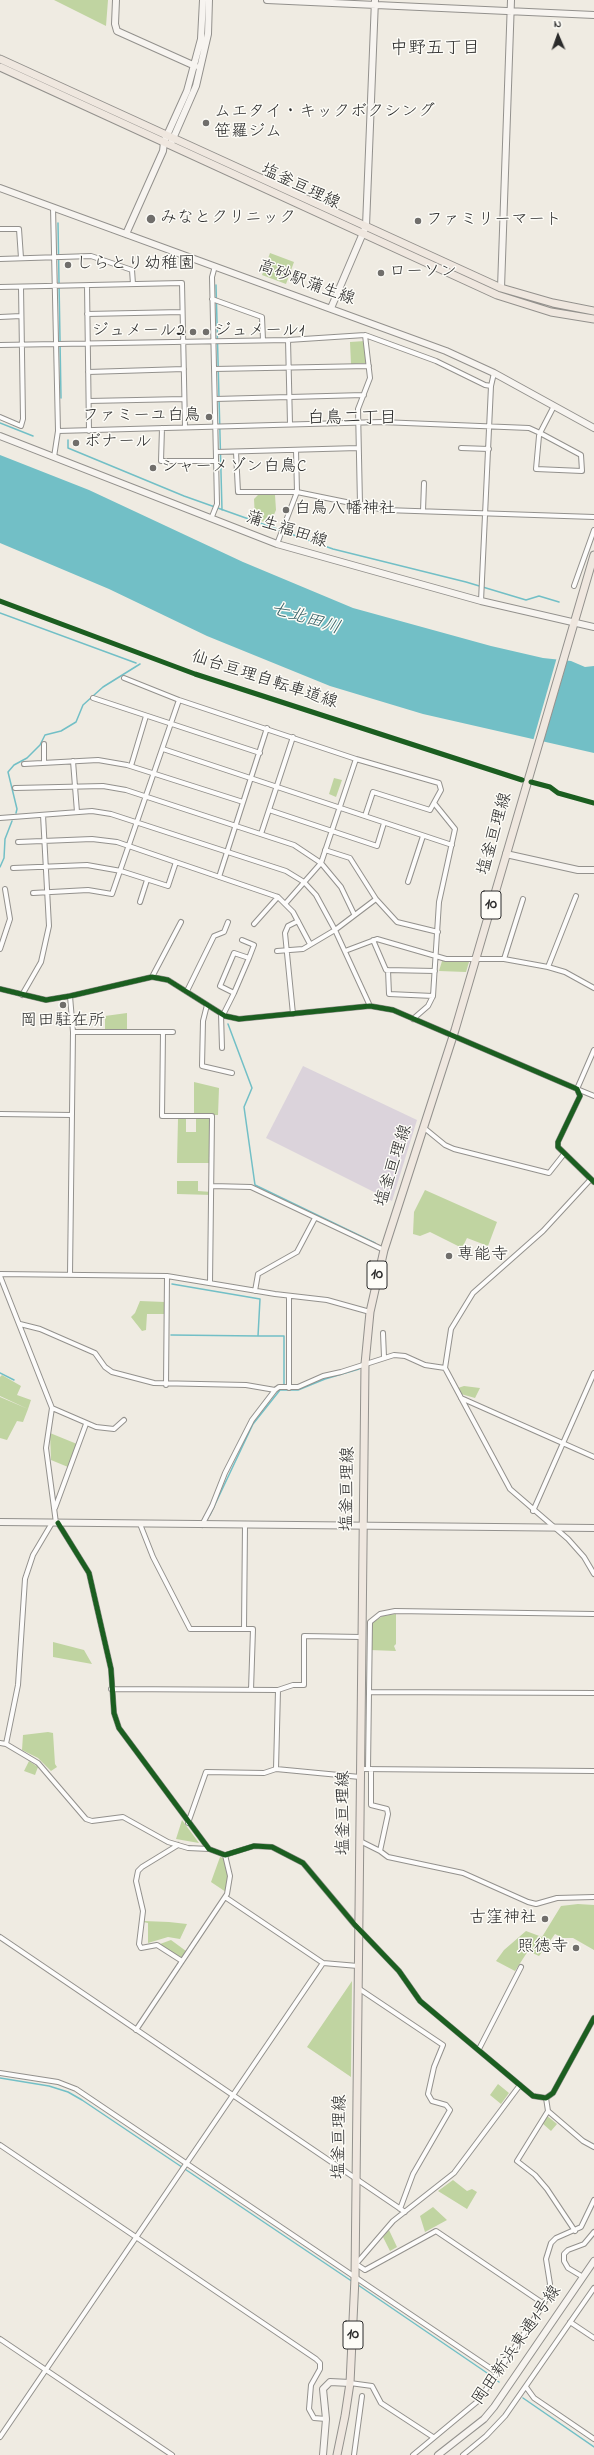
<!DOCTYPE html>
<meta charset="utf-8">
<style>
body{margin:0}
#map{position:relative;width:594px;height:2455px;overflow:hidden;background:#efebe2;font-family:"Indie Flower",sans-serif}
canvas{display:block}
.north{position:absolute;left:538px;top:16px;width:40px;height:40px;-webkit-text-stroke:3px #fdfcf7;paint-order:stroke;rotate:358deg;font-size:11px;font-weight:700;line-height:16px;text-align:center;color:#2b2b2b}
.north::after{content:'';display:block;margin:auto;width:14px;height:18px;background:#2b2b2b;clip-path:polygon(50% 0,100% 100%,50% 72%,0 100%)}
</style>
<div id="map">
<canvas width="594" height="2455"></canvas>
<div class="north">N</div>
</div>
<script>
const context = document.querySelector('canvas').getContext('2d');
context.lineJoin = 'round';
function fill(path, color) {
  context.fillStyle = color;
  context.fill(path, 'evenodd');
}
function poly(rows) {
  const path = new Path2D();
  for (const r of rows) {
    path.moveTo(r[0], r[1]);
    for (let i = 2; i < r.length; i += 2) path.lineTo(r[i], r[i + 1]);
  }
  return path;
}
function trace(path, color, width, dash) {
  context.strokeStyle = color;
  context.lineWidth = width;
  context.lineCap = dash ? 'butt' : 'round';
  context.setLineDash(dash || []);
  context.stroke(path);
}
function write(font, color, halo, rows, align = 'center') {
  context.font = font + ' "Indie Flower","Klee One",sans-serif';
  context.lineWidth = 3;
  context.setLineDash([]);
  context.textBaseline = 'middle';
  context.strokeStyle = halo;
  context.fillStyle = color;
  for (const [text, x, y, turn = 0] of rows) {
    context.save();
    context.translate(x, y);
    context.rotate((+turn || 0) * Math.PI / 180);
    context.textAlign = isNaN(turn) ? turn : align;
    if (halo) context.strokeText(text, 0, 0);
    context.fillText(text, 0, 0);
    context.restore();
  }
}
fill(poly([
 [303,1066,417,1120,392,1201,266,1138]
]), '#dbd3db');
fill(poly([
 [54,0,108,0,106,26],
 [270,253,294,262,286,284,262,275],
 [365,341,367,363,351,364,350,342],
 [258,495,275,495,276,510,270,524,255,519,254,499],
 [334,778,342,780,336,797,329,794],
 [442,961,469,962,466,972,439,971],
 [127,1013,127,1031,105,1031,105,1016],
 [194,1082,219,1088,218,1115,194,1115],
 [178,1119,186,1119,186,1132,196,1132,196,1119,212,1119,213,1163,177,1163],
 [177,1181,198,1181,198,1191,212,1192,212,1195,177,1194],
 [425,1190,497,1222,488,1246,467,1238,462,1248,430,1232,420,1236,413,1234,414,1212],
 [140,1301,165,1302,165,1314,147,1314,146,1330,142,1331,131,1317,135,1313],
 [2,1375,21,1386,17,1395,31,1400,28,1409,0,1396,0,1377],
 [464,1386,480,1388,475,1398,461,1394,458,1388],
 [0,1397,28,1409,23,1422,17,1421,7,1440,0,1438],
 [50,1433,77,1444,68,1467,51,1460],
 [396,1614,396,1644,394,1646,396,1651,370,1650,372,1623,383,1616],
 [53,1642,84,1650,92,1664,53,1657],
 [48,1732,53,1733,55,1764,57,1767,51,1771,38,1758,22,1750,23,1735],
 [29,1761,38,1767,35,1775,24,1771],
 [182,1820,199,1843,176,1839],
 [220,1857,224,1858,228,1879,226,1892,211,1882],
 [578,1904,594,1905,594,1950,573,1938,563,1938,555,1934,539,1956,528,1951,515,1971,496,1961,504,1950,526,1931,542,1937,561,1906],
 [144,1921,169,1922,187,1924,180,1939,168,1937,148,1943,148,1923,143,1922],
 [171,1940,186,1951,181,1958,160,1944],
 [352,1981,351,2077,307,2047],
 [498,2084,509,2093,501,2104,490,2095],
 [546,2115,557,2124,551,2131,542,2123],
 [453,2180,467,2191,472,2189,477,2192,467,2209,438,2191],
 [433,2207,447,2220,425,2232,420,2216],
 [389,2230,397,2247,390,2251,383,2237]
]), '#c0d4a1');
fill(poly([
 [0,455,89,490,243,562,353,608,491,646,543,658,571,661,585,667,594,666,594,753,423,714,330,686,207,636,109,589,0,543]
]), '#72bfc6');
fill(poly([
 [557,657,568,658,543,743,533,741]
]), '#efebe2');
trace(poly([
 [58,223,61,398],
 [216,285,222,510],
 [0,423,33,436],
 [68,440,68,448,184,496,333,549,466,582,526,600,539,596,559,602],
 [0,613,136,663],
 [16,813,17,809,8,772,14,765,27,758,40,745,45,735,61,731,76,722,83,705,103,687,140,664],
 [0,867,4,858,5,839,12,821],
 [228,1024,252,1088,244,1107,255,1185,375,1243],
 [172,1284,260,1299,258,1336,284,1336,284,1385],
 [171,1335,258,1336],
 [0,1373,14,1380],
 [210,1515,253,1424,280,1390,298,1390,325,1379,359,1369],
 [0,2078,49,2086,68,2092,82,2100,353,2282],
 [358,2285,490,2375],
 [496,2380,499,2382],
 [523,2398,594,2447]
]), '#72bfc6', 1.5);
const street = poly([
 [53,207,58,431,54,457],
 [0,229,19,229,21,258],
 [0,259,91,256,132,270,133,284],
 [87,286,89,431],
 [0,287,182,283,185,427],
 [212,299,262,317,263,340],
 [87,314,182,312],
 [0,317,21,316],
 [288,340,290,424],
 [0,345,288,340,365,335,436,361,485,385,491,386],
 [214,369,369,366],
 [88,372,184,369],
 [215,399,364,395],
 [89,401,184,399],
 [0,417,21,426,23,419,21,287],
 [162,428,161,461,216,461],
 [58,431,381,422,529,428,540,433,581,455,582,471,536,469,539,436,540,433,554,406],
 [461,448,489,449],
 [216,452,358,448],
 [236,452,238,492,297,492,385,510,594,517],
 [360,504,358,409,370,378,365,335],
 [423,511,424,483],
 [211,519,217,504,212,277,215,266],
 [277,544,297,492,296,450],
 [574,586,594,530],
 [481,601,491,386,494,373],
 [124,678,179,700,356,759,439,783,441,790,430,810,373,792,365,816],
 [93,698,260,753],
 [44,744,44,763],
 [163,749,452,845],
 [73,761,77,812],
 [24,764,98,760,127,765,243,802],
 [131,766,146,716],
 [15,788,103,786,126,790,294,845,321,863,341,887,354,914],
 [269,810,377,846,384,823],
 [0,818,92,811,111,814,286,871,304,882,316,895,335,930,370,1006],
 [261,834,293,737],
 [18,842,92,839,117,842,278,897,293,912,310,944],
 [325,850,350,858,376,899],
 [13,868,87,865,121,871,168,886,176,862],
 [219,877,267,728],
 [408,882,423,836],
 [33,893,88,890,112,894,179,700],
 [140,902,147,880],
 [285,904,321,863,356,759],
 [254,924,278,897],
 [242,940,254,945,249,958],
 [373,940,386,970,435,971],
 [0,949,10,919,5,889],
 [277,951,303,949,335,930,376,899,397,922,438,932],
 [345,951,377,939,446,959,504,959,548,967,565,972,594,988],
 [504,959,523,899],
 [548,967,576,896],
 [388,970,389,994,433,996],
 [152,977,181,922],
 [0,989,46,1000,70,996,152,977,168,980,225,1016,239,1019,370,1006,393,1010,577,1089,580,1096,558,1142,558,1147,594,1182],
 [187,991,214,936,224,932,228,922],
 [22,995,41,962,49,926,43,815],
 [70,996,73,1032,70,1274],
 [207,1005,203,1021,202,1066,232,1073],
 [221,1014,222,1048],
 [293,1014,285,933,288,926,298,921],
 [223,1015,234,993,220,986,234,953,249,958,234,993],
 [413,1019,428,1006,433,996,439,902,455,829,434,803],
 [73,1032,173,1032],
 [163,1032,162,1116,212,1116,210,1283],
 [594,1050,577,1089,594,1096],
 [0,1114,72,1115],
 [423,1127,445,1145,454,1149,549,1173,564,1154],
 [590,1180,543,1231,473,1293,451,1329,445,1368,510,1489,568,1539,584,1557,594,1574],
 [212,1186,251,1187,384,1250],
 [0,1274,167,1276,275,1294,327,1300,370,1312],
 [0,1276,52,1408,46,1448,56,1523],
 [255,1291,258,1274,297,1252,315,1218],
 [20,1324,40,1329,95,1353,105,1367,112,1372,154,1383,246,1385,275,1390],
 [383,1333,384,1357],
 [166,1385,167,1276],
 [289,1388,289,1296],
 [461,1398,594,1457],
 [52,1408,96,1427,114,1429,124,1420],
 [55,1508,86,1424],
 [533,1511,594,1373],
 [58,1523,89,1573,111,1669,114,1713,119,1728,209,1849,225,1855,254,1846,272,1847,303,1863,355,1925,399,1971,420,2001,533,2096,546,2098,553,2093,594,2018],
 [140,1524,153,1557,190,1629,253,1629,251,1690],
 [202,1525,212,1506,225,1473,252,1420,275,1390,279,1387,298,1387,323,1376,341,1372,394,1355,405,1356,425,1365,445,1368],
 [244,1629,245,1525],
 [111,1689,278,1690,293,1685,304,1685,304,1636,361,1637],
 [369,1692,370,1622,380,1614,395,1611,594,1614],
 [0,1743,6,1744,38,1763,86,1819,92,1821,123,1817,168,1842,188,1848,209,1849],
 [6,1744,18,1685,25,1579,33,1555,52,1523],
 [276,1769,278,1690],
 [360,1769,594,1771],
 [368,1769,369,1692,594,1693],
 [188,1823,206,1772,264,1773,276,1769,360,1777],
 [360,1841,380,1851,388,1814,387,1809,371,1805,371,1769],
 [178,1845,142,1867,138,1871,136,1881,143,1911,139,1944,141,1948,157,1945,182,1961],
 [380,1851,388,1857,463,1873,528,1902,536,1904,557,1898,594,1897],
 [225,1897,323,1963],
 [0,1937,405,2212],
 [358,1988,443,2045,434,2067,428,2094,432,2101,446,2105,450,2110,413,2174,400,2209],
 [136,2030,227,1894,230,1876,225,1855],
 [479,2049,521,1967],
 [0,2073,58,2082,76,2089,496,2372],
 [520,2085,454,2173,393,2221,356,2264,365,2270,436,2231,544,2304],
 [546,2098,548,2111,583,2141,594,2147],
 [548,2111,517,2161,535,2175,547,2189,575,2231],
 [0,2145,316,2359,320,2363,320,2369,311,2385,309,2409,314,2418,326,2419],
 [583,2277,568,2268,564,2261,564,2254,568,2250,584,2244,594,2232],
 [570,2322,594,2338],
 [0,2339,172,2455],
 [350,2383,372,2386,381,2403,433,2437],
 [526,2387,534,2398,594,2439],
 [0,2437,323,1963,358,1966],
 [354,2455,362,2396],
 [413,2455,478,2401,544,2304,550,2284,546,2259,551,2243,556,2238,581,2227,594,2200],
 [463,2455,486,2436,505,2416,594,2288]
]);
const secondary = poly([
 [116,0,115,24,117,31,195,66],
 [267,0,594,15],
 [172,141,196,86,208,34,209,0],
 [0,188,446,351,494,373,594,428],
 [126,234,163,151,164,142,187,91,201,39,203,0],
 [501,288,511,0],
 [331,308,366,226,375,0],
 [0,436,277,544,481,601,594,627],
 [506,854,578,870,594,870],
 [0,1522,594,1528],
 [323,2455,326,2419,323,2389,330,2382,350,2383],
 [438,2455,484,2419,494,2407,594,2261]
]);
const primary = poly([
 [0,59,501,288,553,303,594,311],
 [0,67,497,295,551,312,594,319],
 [337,2455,345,2416,350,2383,355,2278,365,1364,370,1312,384,1250,455,1030,594,555]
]);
trace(street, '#93918d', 6);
trace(secondary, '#93918d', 8);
trace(primary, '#93918d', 9);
trace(street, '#fdfcfb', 4);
trace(secondary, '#f7f4f0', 6);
trace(primary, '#efe7df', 7);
trace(poly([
 [0,601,195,674,522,780],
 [531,782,550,787,558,793,594,803],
 [0,989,46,1000,70,996,152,977,168,980,225,1016,239,1019,370,1006,393,1010,577,1089,580,1096,558,1142,558,1147,594,1182],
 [58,1523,89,1573,111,1669,114,1713,119,1728,209,1849,225,1855,254,1846,272,1847,303,1863,355,1925,399,1971,420,2001,533,2096,546,2098,553,2093,594,2018]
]), '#1b5e20', 5);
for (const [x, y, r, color] of [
 [206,123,4,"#706e6b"],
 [151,219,5,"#706e6b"],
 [418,221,4,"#706e6b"],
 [68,265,4,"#706e6b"],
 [381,273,4,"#706e6b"],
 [193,332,4,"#706e6b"],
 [206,332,4,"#706e6b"],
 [209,417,4,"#706e6b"],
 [76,443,4,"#706e6b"],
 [153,468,4,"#706e6b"],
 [286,510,4,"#706e6b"],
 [63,1005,4,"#706e6b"],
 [449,1256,4,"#706e6b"],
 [545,1919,4,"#706e6b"],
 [576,1948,4,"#706e6b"]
]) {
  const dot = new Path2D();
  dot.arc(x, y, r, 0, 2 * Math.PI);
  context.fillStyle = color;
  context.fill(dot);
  trace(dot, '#fdfcf7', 1.5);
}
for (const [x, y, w] of [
 [491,905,20],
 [377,1275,20],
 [353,2335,20]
]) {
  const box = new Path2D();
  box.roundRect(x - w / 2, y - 14, w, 28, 3);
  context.fillStyle = '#fdfcf7';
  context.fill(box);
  trace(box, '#2b2b2b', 1);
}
write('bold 16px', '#2b2b2b', null, [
 ["10",491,905],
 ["10",377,1275],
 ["10",353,2335]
]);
write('17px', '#2b2b2b', '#fdfcf7', [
 ["ムエタイ・キックボクシング",214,113],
 ["笹羅ジム",214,133],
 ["みなとクリニック",160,219],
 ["ファミリーマート",426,221],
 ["しらとり幼稚園",76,265],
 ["ローソン",389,273],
 ["ジュメール2",185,332,"right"],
 ["ジュメール1",214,332],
 ["ファミーユ白鳥",201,417,"right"],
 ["ボナール",84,443],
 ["シャーメゾン白鳥C",161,468],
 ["白鳥八幡神社",294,510],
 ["岡田駐在所",63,1022,"center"],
 ["専能寺",457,1256],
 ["古窪神社",537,1919,"right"],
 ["照徳寺",568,1948,"right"]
], 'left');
write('17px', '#2b2b2b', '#fdfcf7', [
 ["塩釜亘理線",300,188,25],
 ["高砂駅蒲生線",306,284,20],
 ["蒲生福田線",286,531,18],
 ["仙台亘理自転車道線",264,681,18],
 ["塩釜亘理線",496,834,-74],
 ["塩釜亘理線",395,1166,-72],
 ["塩釜亘理線",349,1489,-89],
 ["塩釜亘理線",345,1813,-90],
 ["塩釜亘理線",341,2137,-89],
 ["岡田新浜東通1号線",518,2346,-55]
]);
write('18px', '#2b2b2b', '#fdfcf7', [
 ["中野五丁目",435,50],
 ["白鳥二丁目",352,420]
]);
write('italic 18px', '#325f64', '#fdfcf7', [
 ["七北田川",305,620,17]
]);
</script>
